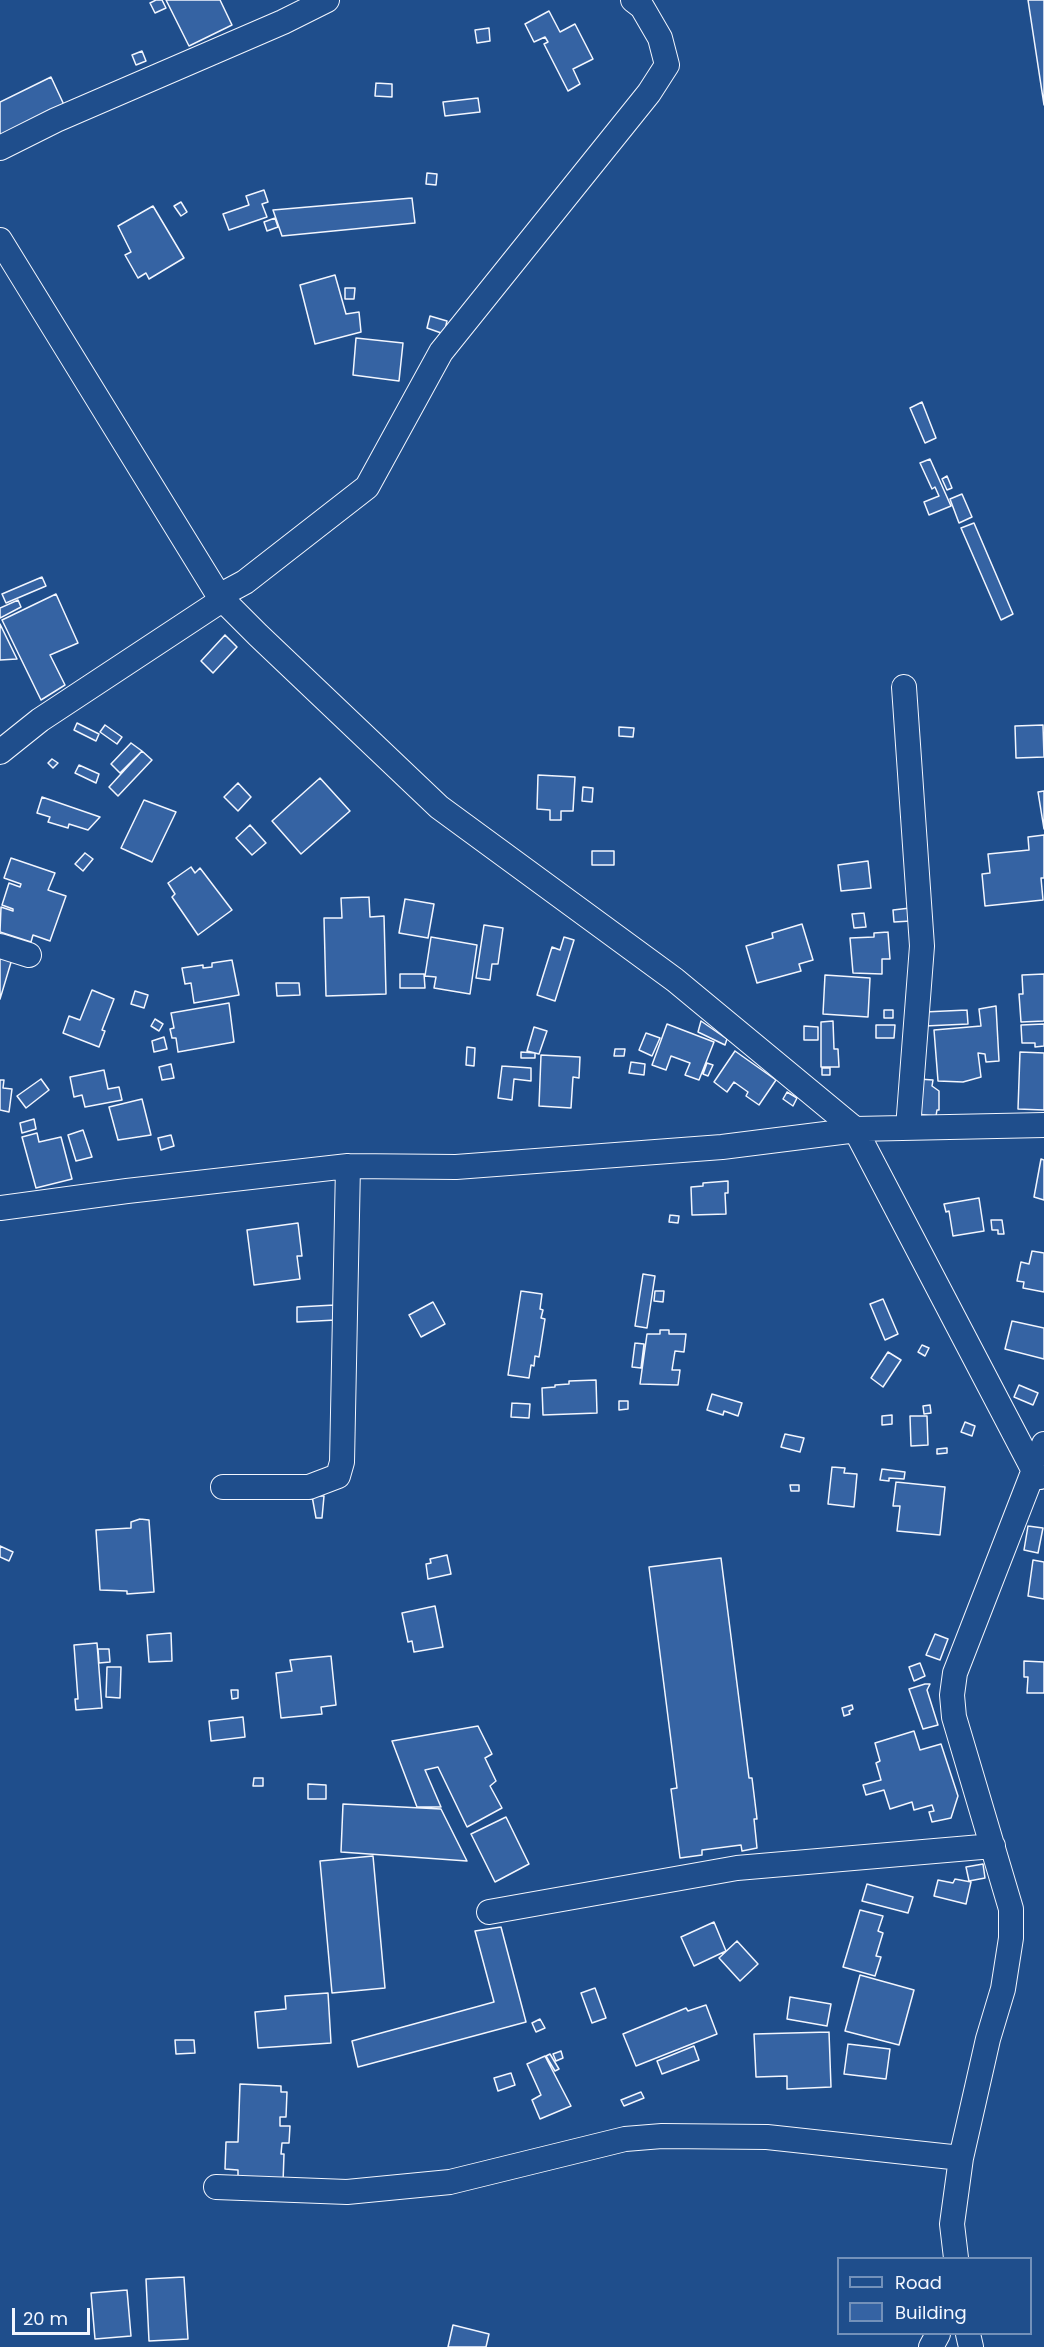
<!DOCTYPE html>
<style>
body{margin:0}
#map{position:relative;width:1044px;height:2347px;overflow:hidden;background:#1f4e8c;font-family:Poppins,sans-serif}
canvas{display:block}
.legend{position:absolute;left:837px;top:2257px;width:195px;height:78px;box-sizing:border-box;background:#1f4e8c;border:2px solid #7391ba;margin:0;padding:8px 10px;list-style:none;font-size:18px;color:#f2f6ff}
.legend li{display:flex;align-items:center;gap:12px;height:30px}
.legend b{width:30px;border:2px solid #7391ba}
.scale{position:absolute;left:12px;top:2308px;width:78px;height:27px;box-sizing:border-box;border:3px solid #f2f6ff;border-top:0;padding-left:8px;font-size:18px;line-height:21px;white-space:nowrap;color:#f2f6ff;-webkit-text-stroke:4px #1f4e8c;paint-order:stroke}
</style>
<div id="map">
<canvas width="1044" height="2347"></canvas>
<ul class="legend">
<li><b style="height:8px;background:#1f4e8c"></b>Road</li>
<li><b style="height:16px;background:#3563a3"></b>Building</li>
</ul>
<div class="scale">20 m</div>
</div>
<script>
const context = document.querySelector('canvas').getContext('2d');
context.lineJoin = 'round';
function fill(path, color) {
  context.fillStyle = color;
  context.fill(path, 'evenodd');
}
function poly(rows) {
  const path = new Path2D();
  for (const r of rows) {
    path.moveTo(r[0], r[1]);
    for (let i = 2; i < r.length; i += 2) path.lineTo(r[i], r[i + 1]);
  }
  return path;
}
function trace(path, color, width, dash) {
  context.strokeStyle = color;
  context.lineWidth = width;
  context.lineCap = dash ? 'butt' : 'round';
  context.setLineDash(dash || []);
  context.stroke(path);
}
const building = poly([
 [156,0,162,0,166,8,155,13,150,3,156,0],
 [166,0,220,0,232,25,189,46,166,0],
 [1028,0,1044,0,1044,105,1028,0],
 [549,11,560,32,575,24,593,59,573,69,580,84,568,91,544,44,548,42,545,37,534,42,525,24,549,11],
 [489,28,490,41,477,43,475,30,489,28],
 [142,51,146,61,136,65,132,55,142,51],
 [51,77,65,107,0,138,0,102,51,77],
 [376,83,392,84,392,97,375,96,376,83],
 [478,98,480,112,445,116,443,102,478,98],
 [427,173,437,174,436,185,426,184,427,173],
 [264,190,268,202,262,204,267,217,229,230,223,214,249,205,246,196,264,190],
 [412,198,415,223,282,236,273,210,412,198],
 [181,202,187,212,181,216,174,206,181,202],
 [153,206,184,258,149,279,146,273,138,278,125,255,131,252,118,226,153,206],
 [275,218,278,227,267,231,264,222,275,218],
 [335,275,346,314,359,312,361,332,315,344,300,285,335,275],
 [345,288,355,288,354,299,345,299,345,288],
 [430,316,447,321,444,334,427,328,430,316],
 [356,338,403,343,399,381,353,375,356,338],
 [922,402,936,438,925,443,910,408,922,402],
 [930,459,951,506,929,515,924,502,939,496,935,487,932,489,920,463,930,459],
 [947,476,952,488,947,490,942,479,947,476],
 [962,494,972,517,959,523,950,499,962,494],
 [974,523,1013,614,1001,620,961,528,974,523],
 [42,577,46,586,6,603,2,594,42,577],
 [56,594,78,643,50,655,65,685,41,700,2,620,56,594],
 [18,600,21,607,0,618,0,608,18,600],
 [0,624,17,659,0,660,0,624],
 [225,635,237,647,213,673,201,661,225,635],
 [77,723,99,734,96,741,74,730,77,723],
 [105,725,122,737,117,744,100,732,105,725],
 [1043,725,1044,757,1016,758,1015,726,1043,725],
 [619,727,634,728,633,737,619,736,619,727],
 [131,743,142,751,120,773,111,764,131,743],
 [142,751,152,760,118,796,109,787,142,751],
 [52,759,58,763,53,768,48,763,52,759],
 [79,765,99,774,96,783,75,773,79,765],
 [538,775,575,777,573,811,561,811,561,820,550,820,550,810,537,809,538,775],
 [320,778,350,811,301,854,272,821,320,778],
 [238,783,251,797,238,811,224,797,238,783],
 [583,787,593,788,592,802,582,801,583,787],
 [1044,791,1044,829,1038,792,1044,791],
 [42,797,100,817,88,830,69,824,68,828,48,822,50,817,37,813,42,797],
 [144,800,176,812,152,862,121,848,144,800],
 [250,825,266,843,252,855,236,838,250,825],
 [1044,835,1044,878,1041,878,1043,900,985,906,982,874,990,873,988,854,1029,850,1028,837,1044,835],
 [592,851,614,851,614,865,592,865,592,851],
 [85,853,93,859,83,871,75,864,85,853],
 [11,858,55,873,48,890,66,896,50,941,33,935,31,942,0,932,1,907,13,911,13,909,2,905,9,883,20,887,21,884,4,878,11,858],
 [868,861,871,888,841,891,838,865,868,861],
 [191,867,195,873,200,868,232,910,198,935,172,897,175,894,168,883,191,867],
 [369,897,370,917,384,916,386,994,326,996,324,918,342,918,341,898,369,897],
 [405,899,434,904,428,938,399,933,405,899],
 [910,908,911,921,894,922,893,910,910,908],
 [864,913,866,927,854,928,852,914,864,913],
 [802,924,813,960,799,964,801,971,757,983,746,946,773,938,772,933,802,924],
 [484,925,503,928,498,964,492,964,490,980,476,978,484,925],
 [888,932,890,959,882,959,882,974,853,973,850,938,874,937,874,933,888,932],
 [431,937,477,945,470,994,434,988,436,977,425,976,431,937],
 [564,937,574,940,555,1001,537,995,552,947,560,950,564,937],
 [0,956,12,959,0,999,0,956],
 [232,960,239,995,194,1003,191,983,185,984,182,968,203,965,203,968,212,967,212,963,232,960],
 [400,974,424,974,425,988,400,988,400,974],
 [1044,974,1044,1021,1021,1022,1019,994,1023,994,1022,975,1044,974],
 [825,975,870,978,868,1017,823,1014,825,975],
 [276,983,299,983,300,995,277,996,276,983],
 [92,990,114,999,102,1030,105,1031,99,1047,63,1033,69,1016,80,1020,92,990],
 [135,991,148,995,144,1008,131,1004,135,991],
 [229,1003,234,1042,178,1052,176,1038,172,1038,170,1029,174,1028,171,1013,229,1003],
 [996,1006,999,1061,986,1062,985,1054,978,1053,981,1077,963,1082,938,1081,934,1030,981,1026,979,1009,996,1006],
 [884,1010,893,1010,893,1018,884,1018,884,1010],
 [967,1010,968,1024,925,1026,924,1012,967,1010],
 [155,1019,163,1024,159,1031,151,1026,155,1019],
 [701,1021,727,1039,725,1045,698,1032,701,1021],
 [833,1021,834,1049,838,1049,839,1067,821,1067,821,1022,833,1021],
 [667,1024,714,1042,699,1080,685,1075,690,1063,671,1056,666,1070,652,1065,667,1024],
 [1044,1024,1044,1046,1035,1047,1035,1043,1022,1043,1021,1025,1044,1024],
 [876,1025,895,1025,894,1038,876,1038,876,1025],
 [804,1026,818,1027,818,1040,804,1040,804,1026],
 [534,1027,547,1031,539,1054,527,1051,534,1027],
 [646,1033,660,1038,652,1056,639,1050,646,1033],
 [164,1037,167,1049,154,1052,152,1041,164,1037],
 [467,1047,475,1048,474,1066,466,1065,467,1047],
 [615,1049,625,1049,624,1056,614,1056,615,1049],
 [735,1051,776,1080,759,1105,746,1096,748,1092,734,1082,727,1092,714,1082,735,1051],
 [521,1052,535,1053,535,1058,521,1058,521,1052],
 [1020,1052,1044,1053,1044,1110,1018,1109,1020,1052],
 [541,1055,580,1057,579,1078,573,1077,571,1108,539,1106,541,1055],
 [631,1062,645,1064,644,1075,629,1073,631,1062],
 [707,1063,713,1065,708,1076,703,1074,707,1063],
 [171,1064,174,1078,162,1080,159,1067,171,1064],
 [502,1066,531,1068,531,1081,514,1079,512,1100,498,1098,502,1066],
 [822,1068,830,1068,830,1075,822,1075,822,1068],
 [104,1070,108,1089,119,1087,122,1100,85,1107,82,1095,74,1097,70,1077,104,1070],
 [41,1079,49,1090,26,1108,17,1096,41,1079],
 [919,1079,933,1080,932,1086,939,1091,939,1110,937,1110,936,1116,916,1114,919,1079],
 [0,1080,4,1080,3,1088,12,1089,9,1112,0,1110,0,1080],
 [787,1092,797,1098,793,1106,783,1099,787,1092],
 [142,1099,151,1135,118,1140,109,1107,142,1099],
 [34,1119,36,1129,22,1133,20,1123,34,1119],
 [83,1130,92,1157,76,1161,68,1135,83,1130],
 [37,1133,39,1142,61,1137,72,1179,36,1188,22,1137,37,1133],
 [171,1135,174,1146,161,1150,158,1138,171,1135],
 [1041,1159,1044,1160,1044,1200,1034,1197,1041,1159],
 [728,1181,728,1193,725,1193,726,1214,692,1215,691,1187,703,1186,703,1183,728,1181],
 [979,1198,984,1231,953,1236,949,1211,946,1212,944,1204,979,1198],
 [670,1215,679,1216,678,1223,669,1222,670,1215],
 [991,1220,1002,1220,1004,1234,998,1234,998,1230,992,1230,991,1220],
 [298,1223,302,1256,297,1256,300,1279,254,1285,247,1230,298,1223],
 [1032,1251,1044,1253,1044,1292,1023,1288,1024,1282,1017,1281,1021,1262,1029,1264,1032,1251],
 [643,1274,655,1276,647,1328,635,1326,643,1274],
 [521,1291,542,1294,540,1309,543,1310,541,1318,545,1319,539,1357,535,1356,534,1366,531,1365,529,1378,508,1375,521,1291],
 [655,1291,664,1291,663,1302,654,1301,655,1291],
 [883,1299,898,1334,885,1340,870,1304,883,1299],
 [433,1302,445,1324,421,1337,409,1315,433,1302],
 [335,1305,336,1320,297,1322,297,1307,335,1305],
 [1012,1321,1044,1328,1044,1359,1005,1349,1012,1321],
 [660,1330,669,1330,669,1334,686,1334,684,1352,675,1351,672,1370,680,1370,678,1385,640,1384,647,1334,660,1334,660,1330],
 [635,1343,644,1344,641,1368,632,1367,635,1343],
 [922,1345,929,1348,925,1356,918,1352,922,1345],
 [888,1352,901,1360,883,1387,871,1378,888,1352],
 [596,1380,597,1413,543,1415,542,1388,555,1387,555,1385,569,1384,569,1381,596,1380],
 [1019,1385,1038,1393,1033,1405,1014,1397,1019,1385],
 [712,1394,742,1403,738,1416,724,1411,723,1415,707,1410,712,1394],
 [619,1401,628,1401,628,1409,619,1410,619,1401],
 [512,1403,530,1404,529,1418,511,1417,512,1403],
 [930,1405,931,1413,924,1414,923,1406,930,1405],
 [892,1415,892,1424,882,1425,882,1416,892,1415],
 [910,1416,927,1416,928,1445,911,1446,910,1416],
 [965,1422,975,1426,972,1436,961,1432,965,1422],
 [785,1434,804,1438,800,1452,781,1447,785,1434],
 [947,1448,947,1453,937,1454,937,1449,947,1448],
 [832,1467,845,1468,844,1473,857,1474,854,1507,828,1504,832,1467],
 [882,1469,905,1472,904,1479,889,1478,889,1481,880,1480,882,1469],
 [896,1482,945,1487,940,1535,897,1531,900,1506,893,1506,896,1482],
 [790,1485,799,1485,799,1491,791,1491,790,1485],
 [312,1496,324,1496,322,1518,316,1518,312,1496],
 [140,1519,149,1520,154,1592,127,1594,127,1591,100,1590,96,1530,131,1528,131,1522,140,1519],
 [1028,1526,1043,1528,1038,1553,1024,1550,1028,1526],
 [0,1546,13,1552,9,1561,0,1557,0,1546],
 [447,1555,451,1574,428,1579,426,1564,431,1563,430,1559,447,1555],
 [721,1558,749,1778,752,1778,757,1819,754,1819,757,1848,742,1851,741,1845,702,1850,702,1855,680,1858,671,1789,677,1788,649,1567,721,1558],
 [1033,1560,1044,1562,1044,1599,1028,1596,1033,1560],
 [435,1606,443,1647,414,1652,412,1641,408,1642,402,1613,435,1606],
 [171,1633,172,1661,149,1662,147,1635,171,1633],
 [935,1634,948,1639,940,1660,926,1655,935,1634],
 [97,1643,102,1708,76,1710,75,1699,78,1699,74,1645,97,1643],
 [98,1649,109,1649,110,1662,99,1663,98,1649],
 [331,1656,336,1705,321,1707,322,1714,281,1718,276,1673,292,1671,290,1660,331,1656],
 [1024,1661,1044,1662,1044,1693,1027,1693,1028,1677,1024,1677,1024,1661],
 [920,1663,925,1676,914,1681,909,1667,920,1663],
 [107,1667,121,1667,120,1698,106,1697,107,1667],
 [925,1684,930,1684,927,1690,938,1725,923,1729,909,1689,925,1684],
 [231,1690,238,1690,238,1698,232,1699,231,1690],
 [852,1705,853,1709,849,1711,850,1714,844,1716,842,1708,852,1705],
 [243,1717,245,1737,211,1741,209,1721,243,1717],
 [478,1726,492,1754,485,1758,496,1781,490,1786,502,1808,467,1827,438,1767,425,1770,441,1807,417,1807,392,1741,478,1726],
 [914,1731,920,1750,941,1744,958,1796,951,1818,932,1822,929,1812,934,1811,932,1805,914,1810,912,1802,890,1809,884,1790,866,1795,863,1785,881,1780,876,1763,880,1761,875,1743,914,1731],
 [254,1778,263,1778,263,1786,253,1786,254,1778],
 [308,1784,326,1785,326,1799,308,1799,308,1784],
 [343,1804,441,1809,467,1861,341,1852,343,1804],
 [506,1817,529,1864,495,1882,471,1834,506,1817],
 [373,1856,385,1988,332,1993,320,1861,373,1856],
 [983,1864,985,1878,969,1881,966,1867,983,1864],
 [955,1879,971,1882,966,1904,934,1896,938,1880,953,1883,955,1879],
 [867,1884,913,1897,908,1913,862,1901,867,1884],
 [860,1910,883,1916,878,1931,883,1933,876,1956,881,1957,875,1976,843,1967,860,1910],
 [714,1922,726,1951,694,1966,681,1937,714,1922],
 [501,1927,526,2022,358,2067,352,2041,494,2002,475,1931,501,1927],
 [737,1941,758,1964,740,1981,719,1958,737,1941],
 [860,1975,914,1990,899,2045,845,2031,860,1975],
 [595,1988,606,2018,592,2023,581,1993,595,1988],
 [328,1993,331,2043,258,2048,255,2012,286,2009,285,1996,328,1993],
 [790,1997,831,2004,827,2026,787,2019,790,1997],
 [706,2005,717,2034,636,2066,623,2034,686,2008,688,2011,706,2005],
 [540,2019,545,2028,536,2032,532,2023,540,2019],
 [829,2032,831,2087,787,2089,787,2076,756,2077,754,2034,829,2032],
 [175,2040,194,2040,195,2053,176,2054,175,2040],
 [848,2044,890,2049,886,2079,844,2074,848,2044],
 [694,2046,699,2060,662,2074,657,2061,694,2046],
 [561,2051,563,2058,556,2061,553,2054,561,2051],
 [550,2054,559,2069,555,2071,546,2056,550,2054],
 [545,2056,571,2106,540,2119,532,2100,541,2095,527,2064,545,2056],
 [511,2073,515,2085,498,2091,494,2078,511,2073],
 [240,2084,281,2086,281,2092,287,2092,286,2117,280,2117,280,2126,290,2126,289,2143,282,2143,281,2154,284,2154,283,2183,238,2179,238,2170,225,2169,226,2142,238,2142,240,2084],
 [641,2092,644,2098,624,2106,621,2100,641,2092],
 [184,2277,188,2339,149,2341,146,2279,184,2277],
 [127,2290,131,2336,95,2339,91,2293,127,2290],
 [453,2325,489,2334,486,2347,448,2347,453,2325]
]);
fill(building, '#3563a3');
trace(building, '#f2f6ff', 1.5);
const street = poly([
 [0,148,56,120,283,22,327,0],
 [0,240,219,596,258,635,439,807,675,980,855,1129,1044,1125],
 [219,596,245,582,367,487,441,352,649,93,667,65,660,38,642,7,633,0],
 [904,687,922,946,908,1128],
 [0,752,40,720,222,600],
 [0,946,29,955],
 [855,1129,1034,1471,1040,1477],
 [0,1208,127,1191,348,1166,456,1167,722,1147,865,1129],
 [223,1487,309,1487,338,1476,342,1462,348,1166],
 [489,1912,737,1868,993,1846],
 [216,2187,347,2192,450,2182,625,2139,662,2136,767,2137,961,2158],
 [956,2258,952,2224,961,2158,988,2039,1003,1989,1011,1938,1011,1909,954,1717,952,1695,955,1673,1044,1444],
 [968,2334,971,2347],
 [931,2347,938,2334]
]);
trace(street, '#f2f6ff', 26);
trace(street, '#1f4e8c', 24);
</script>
